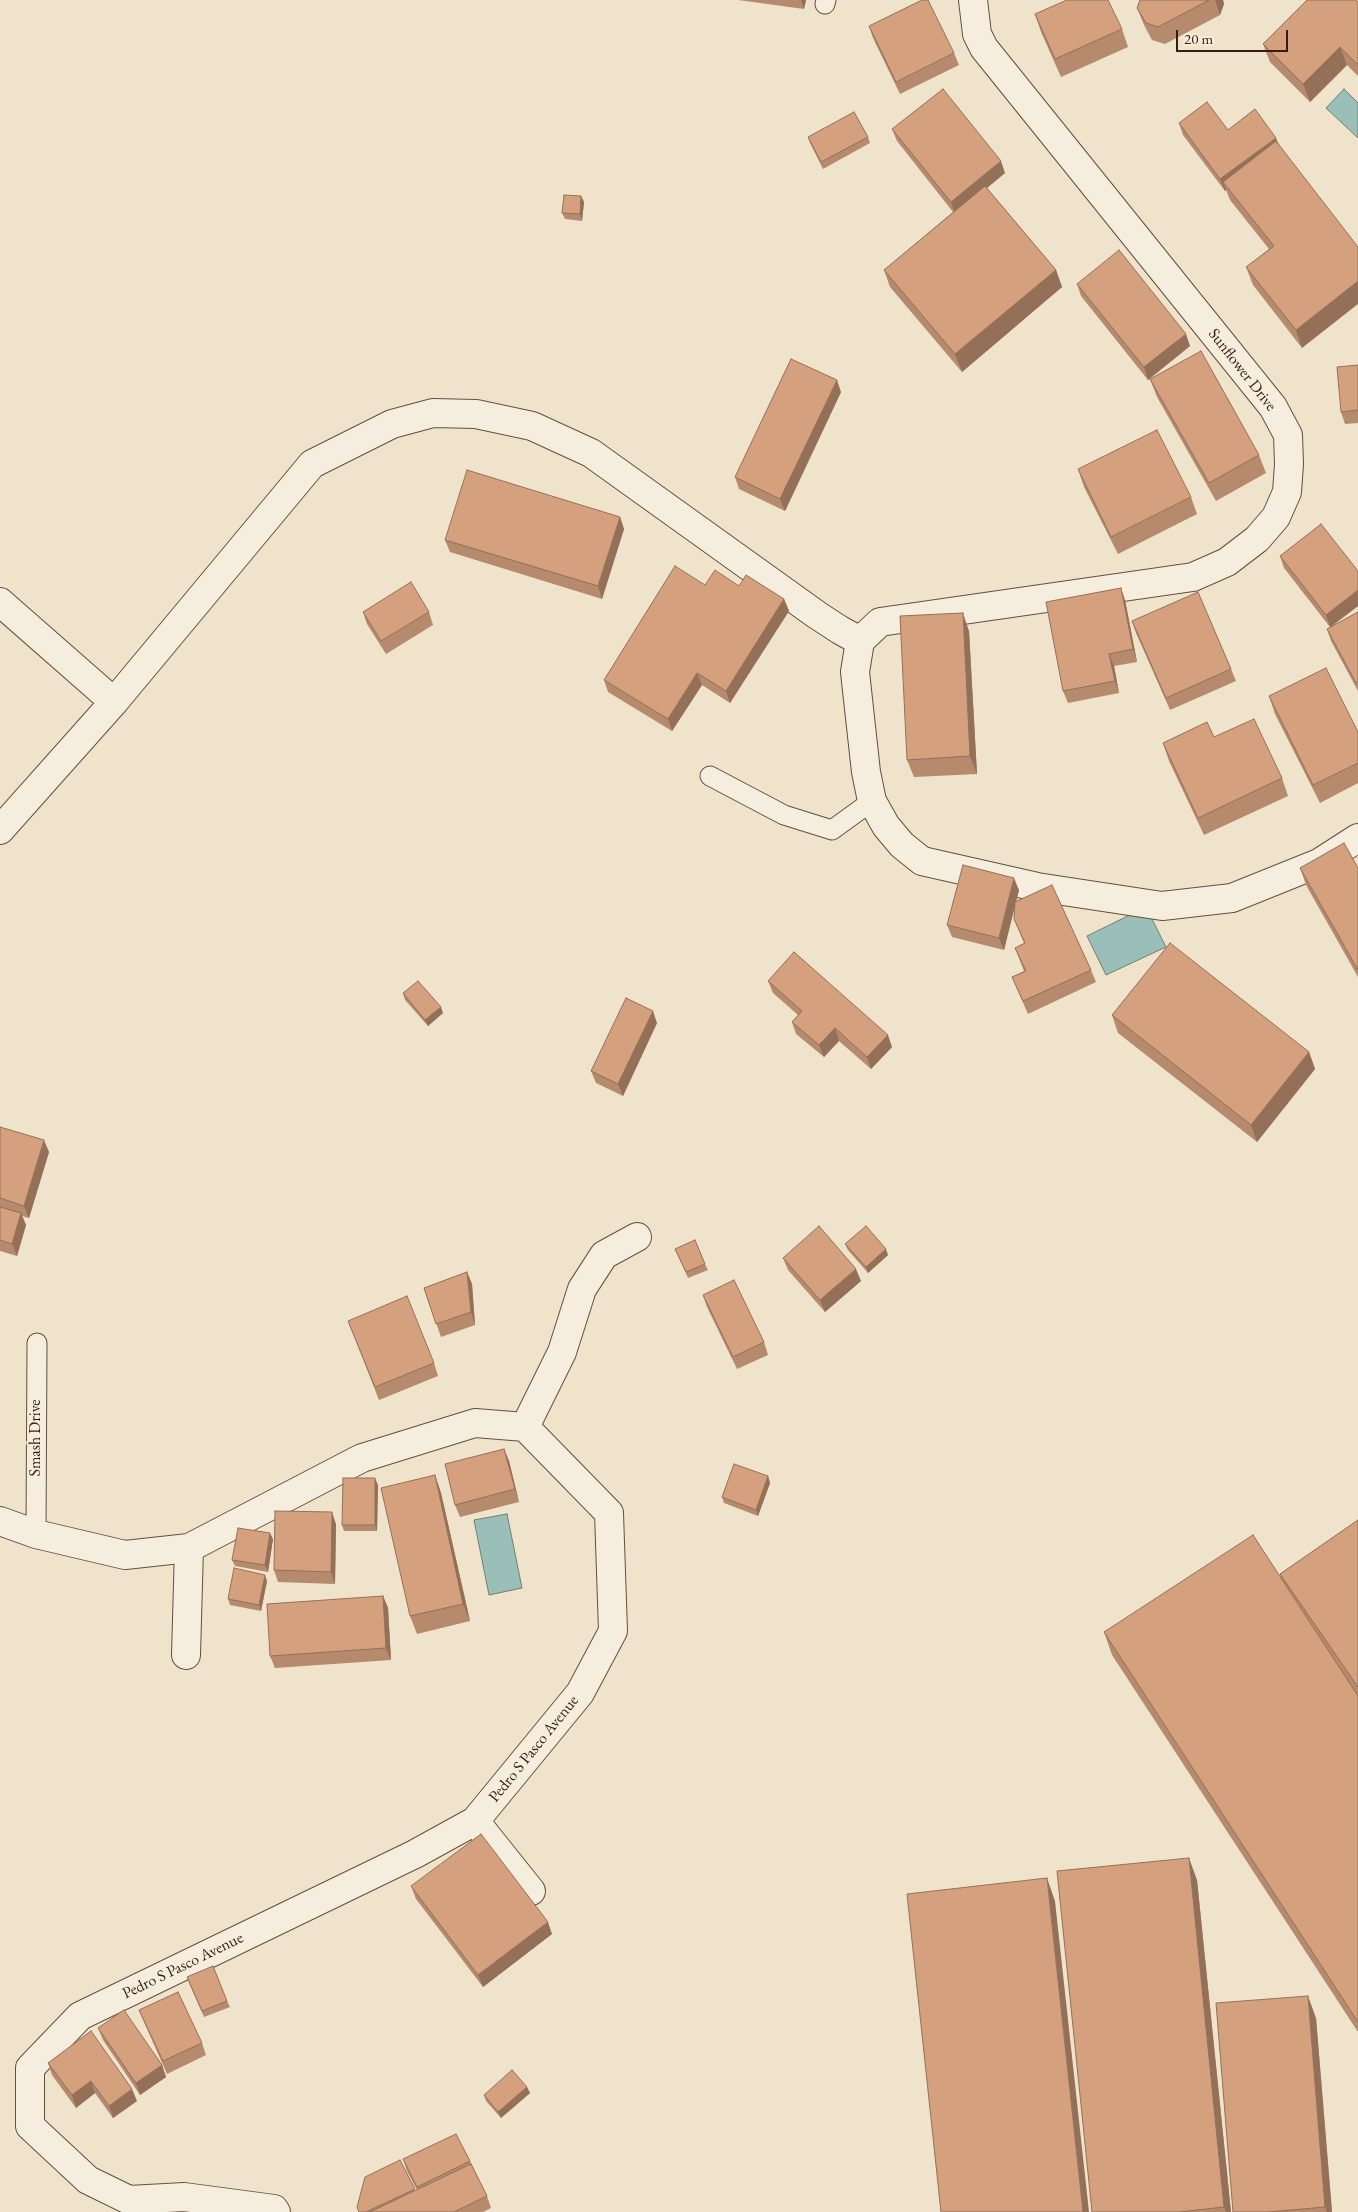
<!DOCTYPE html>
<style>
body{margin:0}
#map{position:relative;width:1358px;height:2212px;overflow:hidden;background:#efe4cb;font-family:"EB Garamond",serif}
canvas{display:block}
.scale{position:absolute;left:1176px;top:30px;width:112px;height:22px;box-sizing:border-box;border:2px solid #371d0e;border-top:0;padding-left:6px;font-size:15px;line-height:18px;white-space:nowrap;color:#371d0e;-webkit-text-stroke:4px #f5eddd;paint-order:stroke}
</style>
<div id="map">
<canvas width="1358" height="2212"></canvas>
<div class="scale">20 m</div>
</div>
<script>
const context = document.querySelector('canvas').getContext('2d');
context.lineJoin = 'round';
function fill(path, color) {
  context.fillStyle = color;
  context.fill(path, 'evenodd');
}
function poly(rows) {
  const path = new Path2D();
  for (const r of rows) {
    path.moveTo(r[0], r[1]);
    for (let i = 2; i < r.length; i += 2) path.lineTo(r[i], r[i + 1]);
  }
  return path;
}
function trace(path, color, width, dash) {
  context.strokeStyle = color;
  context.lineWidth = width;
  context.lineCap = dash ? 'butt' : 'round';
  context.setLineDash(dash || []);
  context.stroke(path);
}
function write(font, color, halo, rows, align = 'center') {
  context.font = font + ' "EB Garamond",serif';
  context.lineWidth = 4;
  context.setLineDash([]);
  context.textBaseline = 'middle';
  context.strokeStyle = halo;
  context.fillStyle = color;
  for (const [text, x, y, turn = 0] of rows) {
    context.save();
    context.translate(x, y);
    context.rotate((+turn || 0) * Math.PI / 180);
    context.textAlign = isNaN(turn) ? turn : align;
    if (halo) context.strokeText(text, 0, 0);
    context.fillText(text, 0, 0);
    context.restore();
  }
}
const water = poly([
 [1344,89,1358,103,1358,138,1326,108,1344,89],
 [1146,907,1166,947,1106,975,1087,936,1146,907],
 [507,1514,522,1588,489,1595,474,1520,507,1514]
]);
fill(water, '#9abeb8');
trace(water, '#727e74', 1);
const service = poly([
 [825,4,826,0],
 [710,776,784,815,832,830,872,801],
 [36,1534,37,1343]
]);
const minor = poly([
 [0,602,114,702],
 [860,641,880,622,1193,577,1227,562,1257,539,1276,517,1287,492,1289,464,1288,435,1273,407,984,48,977,34,973,0],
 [860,641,855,672,866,772,872,801,886,826,902,845,922,861,1037,887,1162,906,1232,898,1319,863,1358,838],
 [0,830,114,702,312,464,392,424,433,413,476,414,532,426,591,453,817,615,840,630,860,641],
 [525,1427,562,1352,582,1289,604,1255,637,1237],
 [0,1521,36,1534,125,1555,189,1548,362,1458,475,1423,525,1427,609,1513,613,1631,580,1693,475,1821,415,1854,80,2016,30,2068,30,2126,88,2180,129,2200,184,2197,274,2209,276,2212],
 [186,1655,189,1548],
 [475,1821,531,1891]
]);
trace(service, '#654f3d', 21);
trace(minor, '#654f3d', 30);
trace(service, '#f5eddd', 19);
trace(minor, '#f5eddd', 28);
fill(poly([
 [738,0,806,0,804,9],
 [1140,0,1223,0,1224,4,1220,15,1165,44,1152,40,1144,25,1137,8],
 [1358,2,1358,76,1347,65,1310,102,1270,62,1263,44],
 [1035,14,1122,29,1128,47,1061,77,1041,32],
 [869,26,954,53,959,65,900,94,873,38],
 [1255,109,1302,348,1253,285,1246,267,1269,249,1230,200,1226,190,1225,191,1183,135,1179,123,1228,130],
 [892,129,1005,173,987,188,1056,270,1062,287,962,372,890,287,884,270,953,212,897,141],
 [808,137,868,137,870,143,823,169,810,143],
 [581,196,584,202,582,221,565,219,562,213],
 [1077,284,1190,346,1148,380,1081,296],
 [1358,365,1358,423,1345,424,1341,412],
 [1150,379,1259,455,1266,473,1216,501,1157,397],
 [841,392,785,511,739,489,735,477],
 [1078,469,1191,497,1197,514,1118,554,1084,487],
 [620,517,624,529,602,599,450,552,445,540],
 [1280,556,1358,606,1331,627,1358,612,1358,691,1331,641,1327,629,1330,627,1284,568],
 [705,585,739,586,784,599,789,611,730,703,702,685,672,731,608,692,604,680],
 [1125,600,1137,662,1114,666,1119,693,1068,703,1063,691],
 [363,612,429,612,433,625,386,654,367,624],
 [1132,621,1231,669,1236,681,1170,710,1136,633],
 [969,631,977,774,914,777,907,760],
 [1269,696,1358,732,1358,783,1320,803,1275,714],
 [1214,737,1282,778,1288,796,1204,835,1169,761,1163,743],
 [1300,868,1358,868,1358,977,1306,885],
 [1019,890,1016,902,1091,970,1096,982,1028,1014,1017,989,1012,977,1024,971,1015,948,1024,943,1014,919,1015,904,1004,950,952,937,947,925],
 [768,981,892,1047,871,1069,839,1041,824,1057,796,1034,792,1022,798,1015,773,993],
 [403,993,443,1013,428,1026,405,1000],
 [1112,1015,1309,1052,1315,1069,1257,1142,1118,1033],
 [657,1023,623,1096,596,1083,591,1071],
 [0,1127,49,1152,29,1218,22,1216,26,1225,17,1256,0,1251],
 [845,1244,888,1255,868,1273,848,1250],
 [675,1249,705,1264,708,1270,688,1278],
 [783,1258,861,1281,825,1312,788,1270],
 [467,1272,472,1284,475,1325,441,1337,424,1288],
 [703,1295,764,1342,768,1355,737,1369,707,1307],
 [348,1321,434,1363,438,1376,379,1400],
 [504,1449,509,1461,519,1502,460,1517,455,1505],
 [435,1475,441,1493,470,1621,417,1634,410,1616],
 [768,1476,770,1483,758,1516,724,1503,722,1497],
 [378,1485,377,1531,344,1531,342,1525],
 [1358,1520,1358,1696,1349,1682,1358,1696,1358,2032,1112,1655,1104,1632,1281,1578,1280,1574],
 [336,1524,335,1584,278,1582,274,1570],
 [273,1539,268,1572,235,1566,232,1560],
 [267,1581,261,1611,230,1605,228,1599],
 [383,1596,388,1608,391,1660,275,1668,270,1656],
 [1197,1880,1231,2212,1092,2212],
 [411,1886,552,1934,483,1987,416,1899],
 [189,1983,227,2001,230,2007,204,2017],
 [139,2010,202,2043,206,2055,167,2074,144,2022],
 [1316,2018,1332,2212,1233,2212],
 [98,2028,162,2065,166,2077,140,2095,103,2040],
 [48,2063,137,2101,113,2118,95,2093,76,2108,52,2075],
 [527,2087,530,2093,501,2118,486,2101,484,2095],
 [403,2159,470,2161,487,2196,491,2208,483,2212,359,2212,357,2207,400,2160,415,2191,417,2190,407,2171]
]), '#b68a6c');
fill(poly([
 [801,0,806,0,804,9],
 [1215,0,1223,0,1224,4,1220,15],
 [1340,47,1347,65,1310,102,1303,84],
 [1276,138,1281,150,1223,182,1226,190,1225,191,1220,179],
 [1001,161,1005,173,955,214,951,202],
 [581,196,584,202,582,221,580,214],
 [1056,270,1062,287,962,372,955,354],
 [1358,281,1358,304,1302,348,1296,330],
 [1186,334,1190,346,1148,380,1144,367],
 [837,380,841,392,785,511,780,499],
 [620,517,624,529,602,599,598,586],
 [1121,588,1125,600,1137,662,1133,649],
 [1358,590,1358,606,1330,627,1326,615],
 [784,599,789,611,730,703,726,691],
 [963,613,969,631,977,774,970,756],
 [1109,654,1114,666,1119,693,1115,681],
 [697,673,702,685,672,731,668,719],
 [1014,878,1019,890,1004,950,999,938],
 [441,1007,443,1013,428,1026,425,1020],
 [653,1011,657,1023,623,1096,618,1084],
 [835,1028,839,1041,824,1057,819,1045],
 [888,1035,892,1047,871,1069,867,1057],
 [1309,1052,1315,1069,1257,1142,1251,1125],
 [44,1140,49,1152,29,1218,24,1206],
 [21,1213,26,1225,17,1256,12,1244],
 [886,1249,888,1255,868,1273,866,1267],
 [856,1269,861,1281,825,1312,820,1300],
 [467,1272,472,1284,475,1325,471,1312],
 [504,1449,509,1461,519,1502,515,1489],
 [435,1475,441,1493,470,1621,463,1604],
 [768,1476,770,1483,758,1516,756,1510],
 [375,1478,378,1485,377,1531,375,1525],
 [332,1512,336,1524,335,1584,331,1572],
 [270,1533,273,1539,268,1572,265,1565],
 [265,1575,267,1581,261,1611,259,1605],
 [383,1596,388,1608,391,1660,386,1648],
 [1189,1858,1197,1880,1231,2212,1226,2212,1224,2207],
 [1047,1878,1055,1901,1089,2212,1083,2212],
 [548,1922,552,1934,483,1987,478,1975],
 [1308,1996,1316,2018,1332,2212,1327,2212,1325,2207],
 [162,2065,166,2077,140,2095,136,2083],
 [91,2081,95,2093,76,2108,72,2095],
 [527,2087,530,2093,501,2118,498,2112],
 [132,2089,137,2101,113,2118,109,2106]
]), '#947058');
const building = poly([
 [922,0,928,0,954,53,896,82,869,26,922,0],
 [1067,0,1108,0,1122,29,1055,59,1035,14,1067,0],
 [1140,0,1209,0,1158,27,1146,23,1137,8,1140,0],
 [1307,0,1356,0,1358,2,1358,65,1340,47,1303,84,1263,44,1307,0],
 [943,89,1001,161,951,202,892,129,943,89],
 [1207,102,1228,130,1255,109,1276,138,1220,179,1179,123,1207,102],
 [854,112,868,137,821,162,808,137,854,112],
 [1276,141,1358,247,1358,281,1296,330,1246,267,1274,246,1223,182,1276,141],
 [985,186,1056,270,955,354,884,270,985,186],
 [564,195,581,196,580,214,562,213,564,195],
 [1119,250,1186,334,1144,367,1077,284,1119,250],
 [1201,351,1259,455,1209,483,1150,379,1201,351],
 [791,359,837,380,780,499,735,477,791,359],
 [1358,365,1358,410,1341,412,1337,367,1358,365],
 [1157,430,1191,497,1111,537,1078,469,1157,430],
 [467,470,620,517,598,586,445,540,467,470],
 [1321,524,1358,571,1358,590,1326,615,1280,556,1321,524],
 [675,566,705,585,715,570,739,586,746,575,784,599,726,691,697,673,668,719,604,680,675,566],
 [411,582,429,612,381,641,363,612,411,582],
 [1121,588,1133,649,1109,654,1115,681,1063,691,1046,602,1121,588],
 [1198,592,1231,669,1166,698,1132,621,1198,592],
 [1358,612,1358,682,1356,683,1327,629,1358,612],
 [963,613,970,756,907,760,900,616,963,613],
 [1326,668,1358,732,1358,763,1313,785,1269,696,1326,668],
 [1254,719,1282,778,1198,818,1163,743,1207,722,1214,737,1254,719],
 [1344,843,1358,868,1358,970,1300,868,1344,843],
 [963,865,1014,878,999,938,947,925,963,865],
 [1052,885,1091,970,1023,1001,1012,977,1026,971,1015,948,1025,943,1014,919,1015,902,1052,885],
 [1170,943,1309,1052,1251,1125,1112,1015,1170,943],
 [794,952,888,1035,867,1057,835,1028,819,1045,792,1022,802,1011,768,981,794,952],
 [418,981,441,1007,425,1020,403,993,418,981],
 [626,998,653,1011,618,1084,591,1071,626,998],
 [0,1127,44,1140,24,1206,0,1198,0,1127],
 [0,1207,21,1213,12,1244,0,1240,0,1207],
 [819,1226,856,1269,820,1300,783,1258,819,1226],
 [866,1226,886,1249,866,1267,845,1244,866,1226],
 [695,1240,705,1264,686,1272,675,1249,695,1240],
 [467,1272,471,1312,436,1324,424,1288,467,1272],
 [734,1280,764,1342,733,1357,703,1295,734,1280],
 [407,1296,434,1363,375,1387,348,1321,407,1296],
 [504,1449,515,1489,455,1505,445,1464,504,1449],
 [734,1464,768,1476,756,1510,722,1497,734,1464],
 [435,1475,463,1604,410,1616,381,1488,435,1475],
 [343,1478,375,1478,375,1525,342,1525,343,1478],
 [275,1511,332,1512,331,1572,274,1570,275,1511],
 [1358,1520,1358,1687,1280,1574,1358,1520],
 [238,1528,270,1533,265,1565,232,1560,238,1528],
 [1253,1535,1358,1696,1358,2022,1104,1632,1253,1535],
 [234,1568,265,1575,259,1605,228,1599,234,1568],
 [383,1596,386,1648,270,1656,267,1604,383,1596],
 [481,1834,548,1922,478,1975,411,1886,481,1834],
 [1189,1858,1224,2207,1179,2212,1092,2212,1057,1871,1189,1858],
 [1047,1878,1083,2212,941,2212,907,1894,1047,1878],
 [213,1966,227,2001,202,2011,187,1977,213,1966],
 [178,1992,202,2043,163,2061,139,2010,178,1992],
 [1308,1996,1325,2207,1268,2212,1233,2212,1216,2003,1308,1996],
 [124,2010,162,2065,136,2083,98,2028,124,2010],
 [91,2031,132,2089,109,2106,91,2081,72,2095,48,2063,91,2031],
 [512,2070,527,2087,498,2112,484,2095,512,2070],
 [456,2134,470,2161,417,2187,403,2159,456,2134],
 [400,2160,415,2189,366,2212,359,2212,357,2207,365,2177,400,2160],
 [471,2164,487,2196,454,2212,370,2212,471,2164]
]);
fill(building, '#d4a07d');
trace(building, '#947058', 1);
write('16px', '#371d0e', '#f5eddd', [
 ["Sunflower Drive",1242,370,52],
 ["Smash Drive",36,1438,-90],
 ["Pedro S Pasco Avenue",534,1749,-51],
 ["Pedro S Pasco Avenue",183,1966,-26]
]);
</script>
